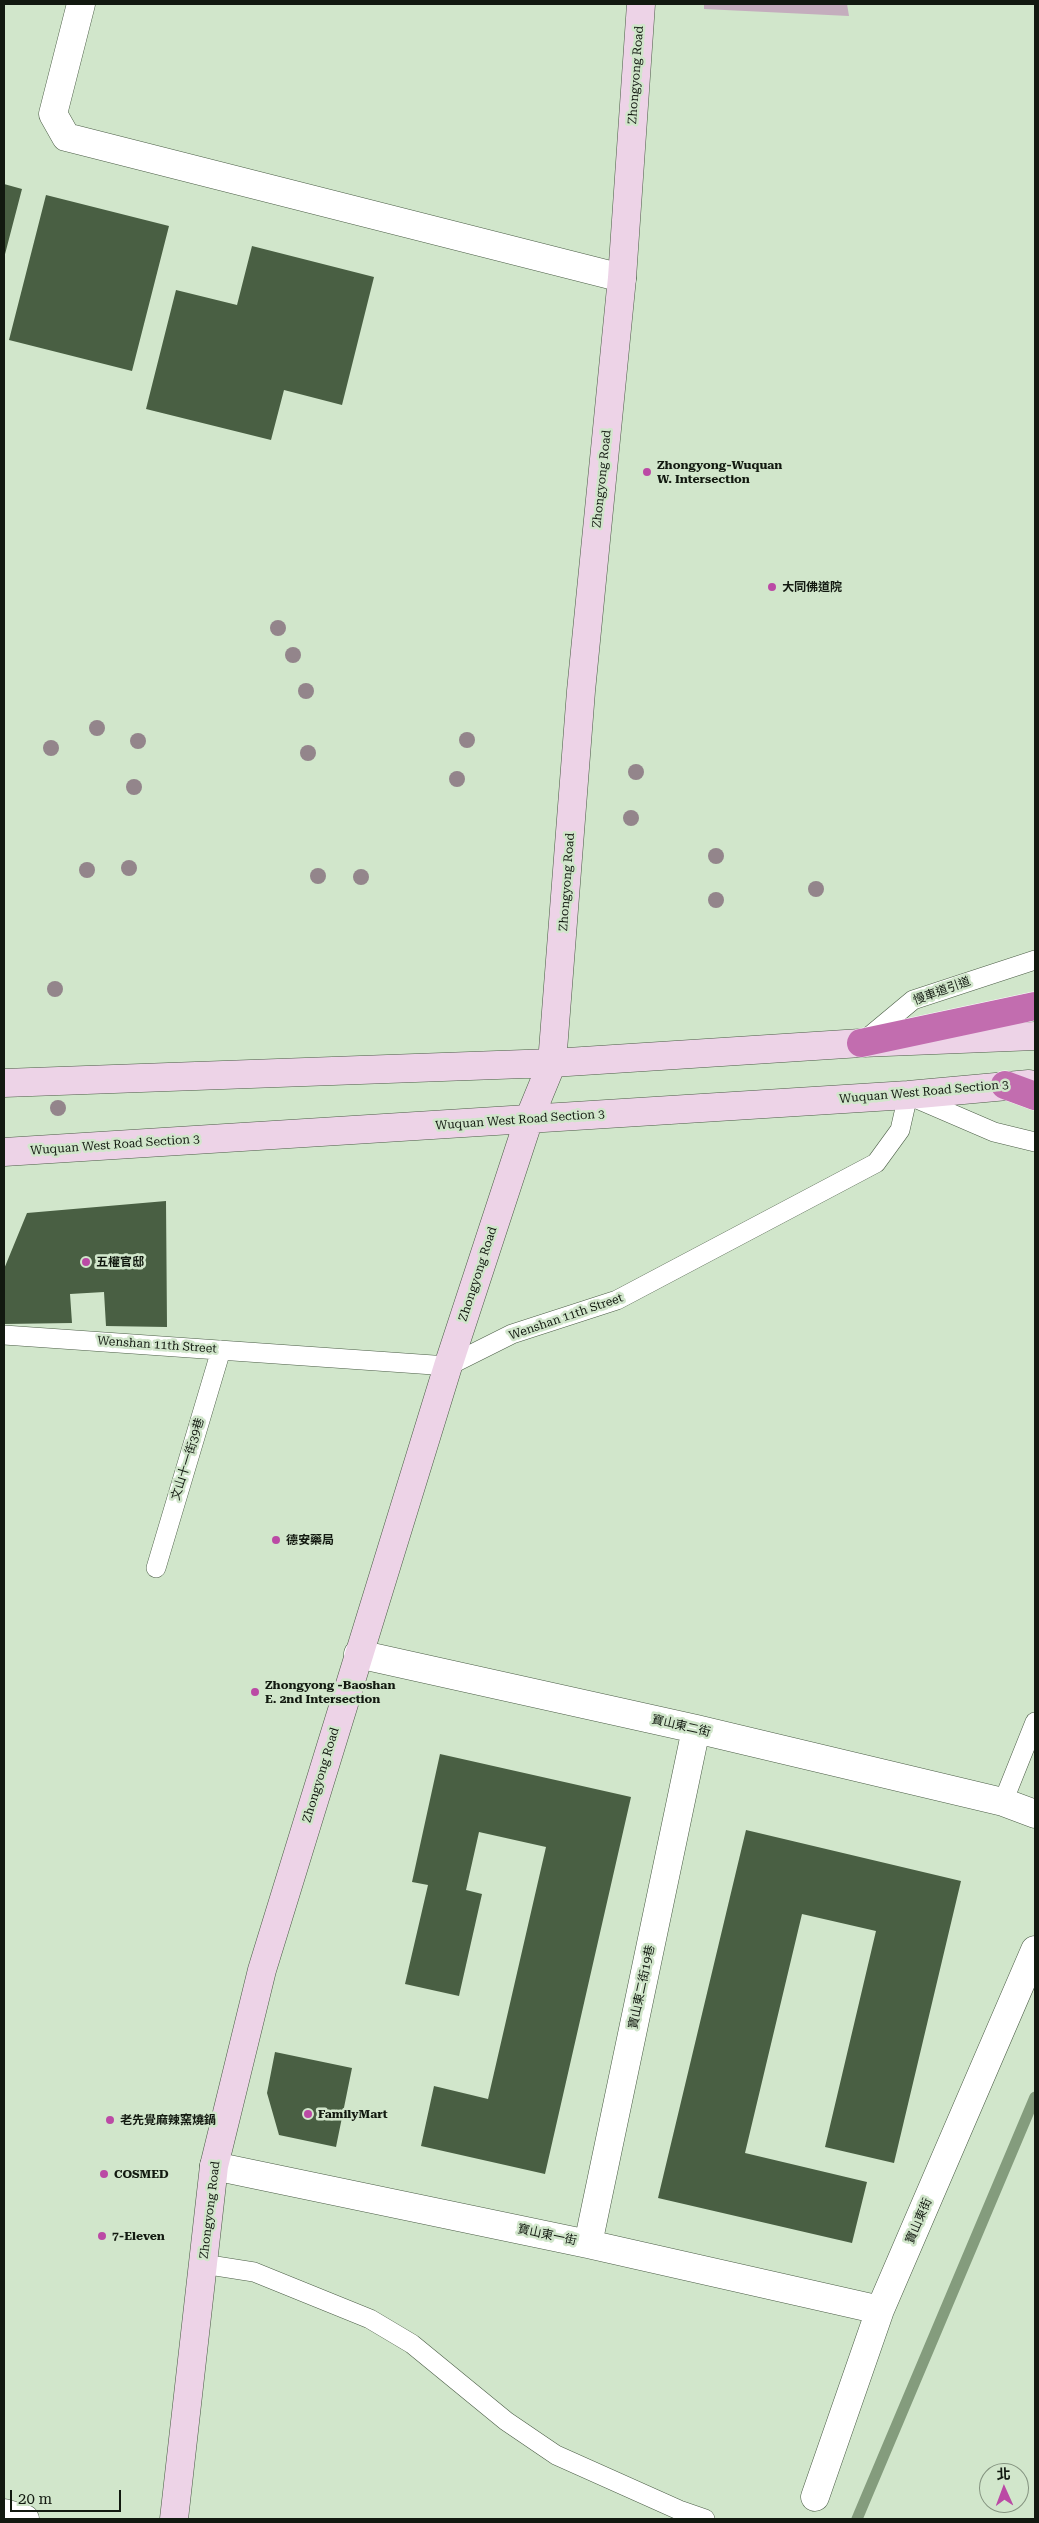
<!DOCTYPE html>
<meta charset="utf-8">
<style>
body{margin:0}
#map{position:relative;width:1039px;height:2523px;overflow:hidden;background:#d1e6cb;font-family:"Roboto Serif","Noto Sans TC",serif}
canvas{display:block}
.frame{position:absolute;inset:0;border:5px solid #121910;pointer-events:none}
.north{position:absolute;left:979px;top:2463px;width:50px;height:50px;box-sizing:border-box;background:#d1e6cb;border:1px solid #859480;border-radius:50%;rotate:358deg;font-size:14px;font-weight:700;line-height:20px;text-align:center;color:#121910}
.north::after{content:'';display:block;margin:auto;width:18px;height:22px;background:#bb4aa5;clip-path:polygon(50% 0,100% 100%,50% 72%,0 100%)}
.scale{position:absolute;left:10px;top:2490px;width:111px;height:22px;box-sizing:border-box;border:2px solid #121910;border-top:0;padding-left:6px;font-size:15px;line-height:18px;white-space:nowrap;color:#121910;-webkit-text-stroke:4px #d1e6cb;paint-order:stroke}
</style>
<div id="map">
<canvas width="1039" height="2523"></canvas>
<div class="frame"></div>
<div class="north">北</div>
<div class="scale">20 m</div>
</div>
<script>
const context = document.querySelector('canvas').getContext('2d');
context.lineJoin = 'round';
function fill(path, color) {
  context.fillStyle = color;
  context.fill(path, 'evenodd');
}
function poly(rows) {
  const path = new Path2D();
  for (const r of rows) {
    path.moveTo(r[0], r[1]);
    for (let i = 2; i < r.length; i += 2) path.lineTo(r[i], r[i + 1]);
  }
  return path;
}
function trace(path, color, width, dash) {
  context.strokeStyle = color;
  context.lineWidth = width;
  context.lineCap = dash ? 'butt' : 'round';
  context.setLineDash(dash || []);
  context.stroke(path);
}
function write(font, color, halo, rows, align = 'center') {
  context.font = font + ' "Roboto Serif","Noto Sans TC",serif';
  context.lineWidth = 5;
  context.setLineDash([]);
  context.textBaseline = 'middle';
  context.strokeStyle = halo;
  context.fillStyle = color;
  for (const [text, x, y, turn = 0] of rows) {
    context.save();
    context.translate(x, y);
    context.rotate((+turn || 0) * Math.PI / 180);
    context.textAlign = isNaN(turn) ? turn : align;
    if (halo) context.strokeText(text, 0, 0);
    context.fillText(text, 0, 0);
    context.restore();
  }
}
fill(poly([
 [704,4,847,4,849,16,704,9]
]), '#c4adbd');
trace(poly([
 [857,2519,1035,2097]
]), '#849c7d', 11);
fill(poly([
 [4,184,22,189,4,258],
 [46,195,169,226,132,371,9,340],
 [252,246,374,277,342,405,284,390,271,440,146,409,176,290,237,305],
 [166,1201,167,1327,106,1326,104,1292,70,1294,72,1323,4,1324,4,1269,27,1213],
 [440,1754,631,1797,545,2174,421,2146,434,2086,488,2099,546,1847,479,1832,466,1890,482,1894,459,1996,405,1984,428,1885,412,1882],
 [746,1830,961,1881,894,2163,825,2147,876,1931,802,1914,745,2153,867,2182,852,2243,658,2198],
 [275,2052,352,2068,336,2147,279,2135,267,2093]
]), '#495f43');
const service = poly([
 [865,1040,913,1000,1035,960],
 [4,1335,448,1366,512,1334,617,1300,876,1163,900,1130,908,1095,994,1132,1035,1142],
 [156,1568,221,1350],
 [1003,1802,1035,1722],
 [203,2264,254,2272,370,2319,412,2344,506,2421,556,2455,679,2510,705,2519]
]);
const minor = poly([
 [81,4,53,114,66,137,622,278],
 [358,1654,696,1729,1003,1802,1035,1814],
 [214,2166,588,2244,880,2310],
 [588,2244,696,1729],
 [815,2497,880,2310,1035,1950],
 [4,2513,25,2519]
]);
const secondary = poly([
 [4,1083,552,1063,861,1043,1035,1036],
 [4,1152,908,1095,1029,1084],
 [174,2519,214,2166,262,1970,448,1366,529,1119,552,1063,581,691,622,278,641,4]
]);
const motorway = poly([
 [861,1043,1035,1006],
 [1005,1085,1035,1096]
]);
trace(service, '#4b5d46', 20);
trace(minor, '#4b5d46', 29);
trace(secondary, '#4b5d46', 29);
trace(motorway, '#fff', 29);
trace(service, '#fff', 19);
trace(minor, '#fff', 28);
trace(secondary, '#edd3e7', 28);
trace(motorway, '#c26daf', 28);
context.fillStyle = '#93858b';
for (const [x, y] of [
 [278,628],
 [293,655],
 [306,691],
 [97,728],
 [467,740],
 [138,741],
 [51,748],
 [308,753],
 [636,772],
 [457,779],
 [134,787],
 [631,818],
 [716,856],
 [129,868],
 [87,870],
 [318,876],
 [361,877],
 [816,889],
 [716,900],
 [55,989],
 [58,1108]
]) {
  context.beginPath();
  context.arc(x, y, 8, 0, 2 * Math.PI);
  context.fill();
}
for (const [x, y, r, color] of [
 [647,472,5,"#bb4aa5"],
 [772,587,5,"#bb4aa5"],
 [86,1262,5,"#bb4aa5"],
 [276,1540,5,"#bb4aa5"],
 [255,1692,5,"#bb4aa5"],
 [308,2114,5,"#bb4aa5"],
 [110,2120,5,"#bb4aa5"],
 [104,2174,5,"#bb4aa5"],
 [102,2236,5,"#bb4aa5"]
]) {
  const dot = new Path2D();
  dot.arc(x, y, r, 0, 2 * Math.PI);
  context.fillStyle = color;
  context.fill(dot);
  trace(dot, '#d1e6cb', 2);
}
write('12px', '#121910', '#d1e6cb', [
 ["Zhongyong Road",636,75,-86],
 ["Zhongyong Road",602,479,-84],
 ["Zhongyong Road",567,882,-86],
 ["慢車道引道",942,991,-20],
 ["Wuquan West Road Section 3",924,1092,-5],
 ["Wuquan West Road Section 3",520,1120,-4],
 ["Wuquan West Road Section 3",115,1145,-4],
 ["Zhongyong Road",478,1274,-72],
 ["Wenshan 11th Street",566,1317,-19],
 ["Wenshan 11th Street",157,1345,4],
 ["文山十一街39巷",188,1459,-73],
 ["寶山東二街",681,1726,13],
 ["Zhongyong Road",321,1775,-73],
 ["寶山東二街19巷",642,1987,-78],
 ["Zhongyong Road",210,2210,-83],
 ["寶山東街",919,2221,-67],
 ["寶山東一街",547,2235,12]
]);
write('bold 12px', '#121910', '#d1e6cb', [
 ["Zhongyong-Wuquan",657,465],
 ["W. Intersection",657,479],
 ["大同佛道院",782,587],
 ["五權官邸",96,1262],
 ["德安藥局",286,1540],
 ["Zhongyong -Baoshan",265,1685],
 ["E. 2nd Intersection",265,1699],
 ["FamilyMart",318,2114],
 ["老先覺麻辣窯燒鍋",120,2120],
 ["COSMED",114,2174],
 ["7-Eleven",112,2236]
], 'left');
</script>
